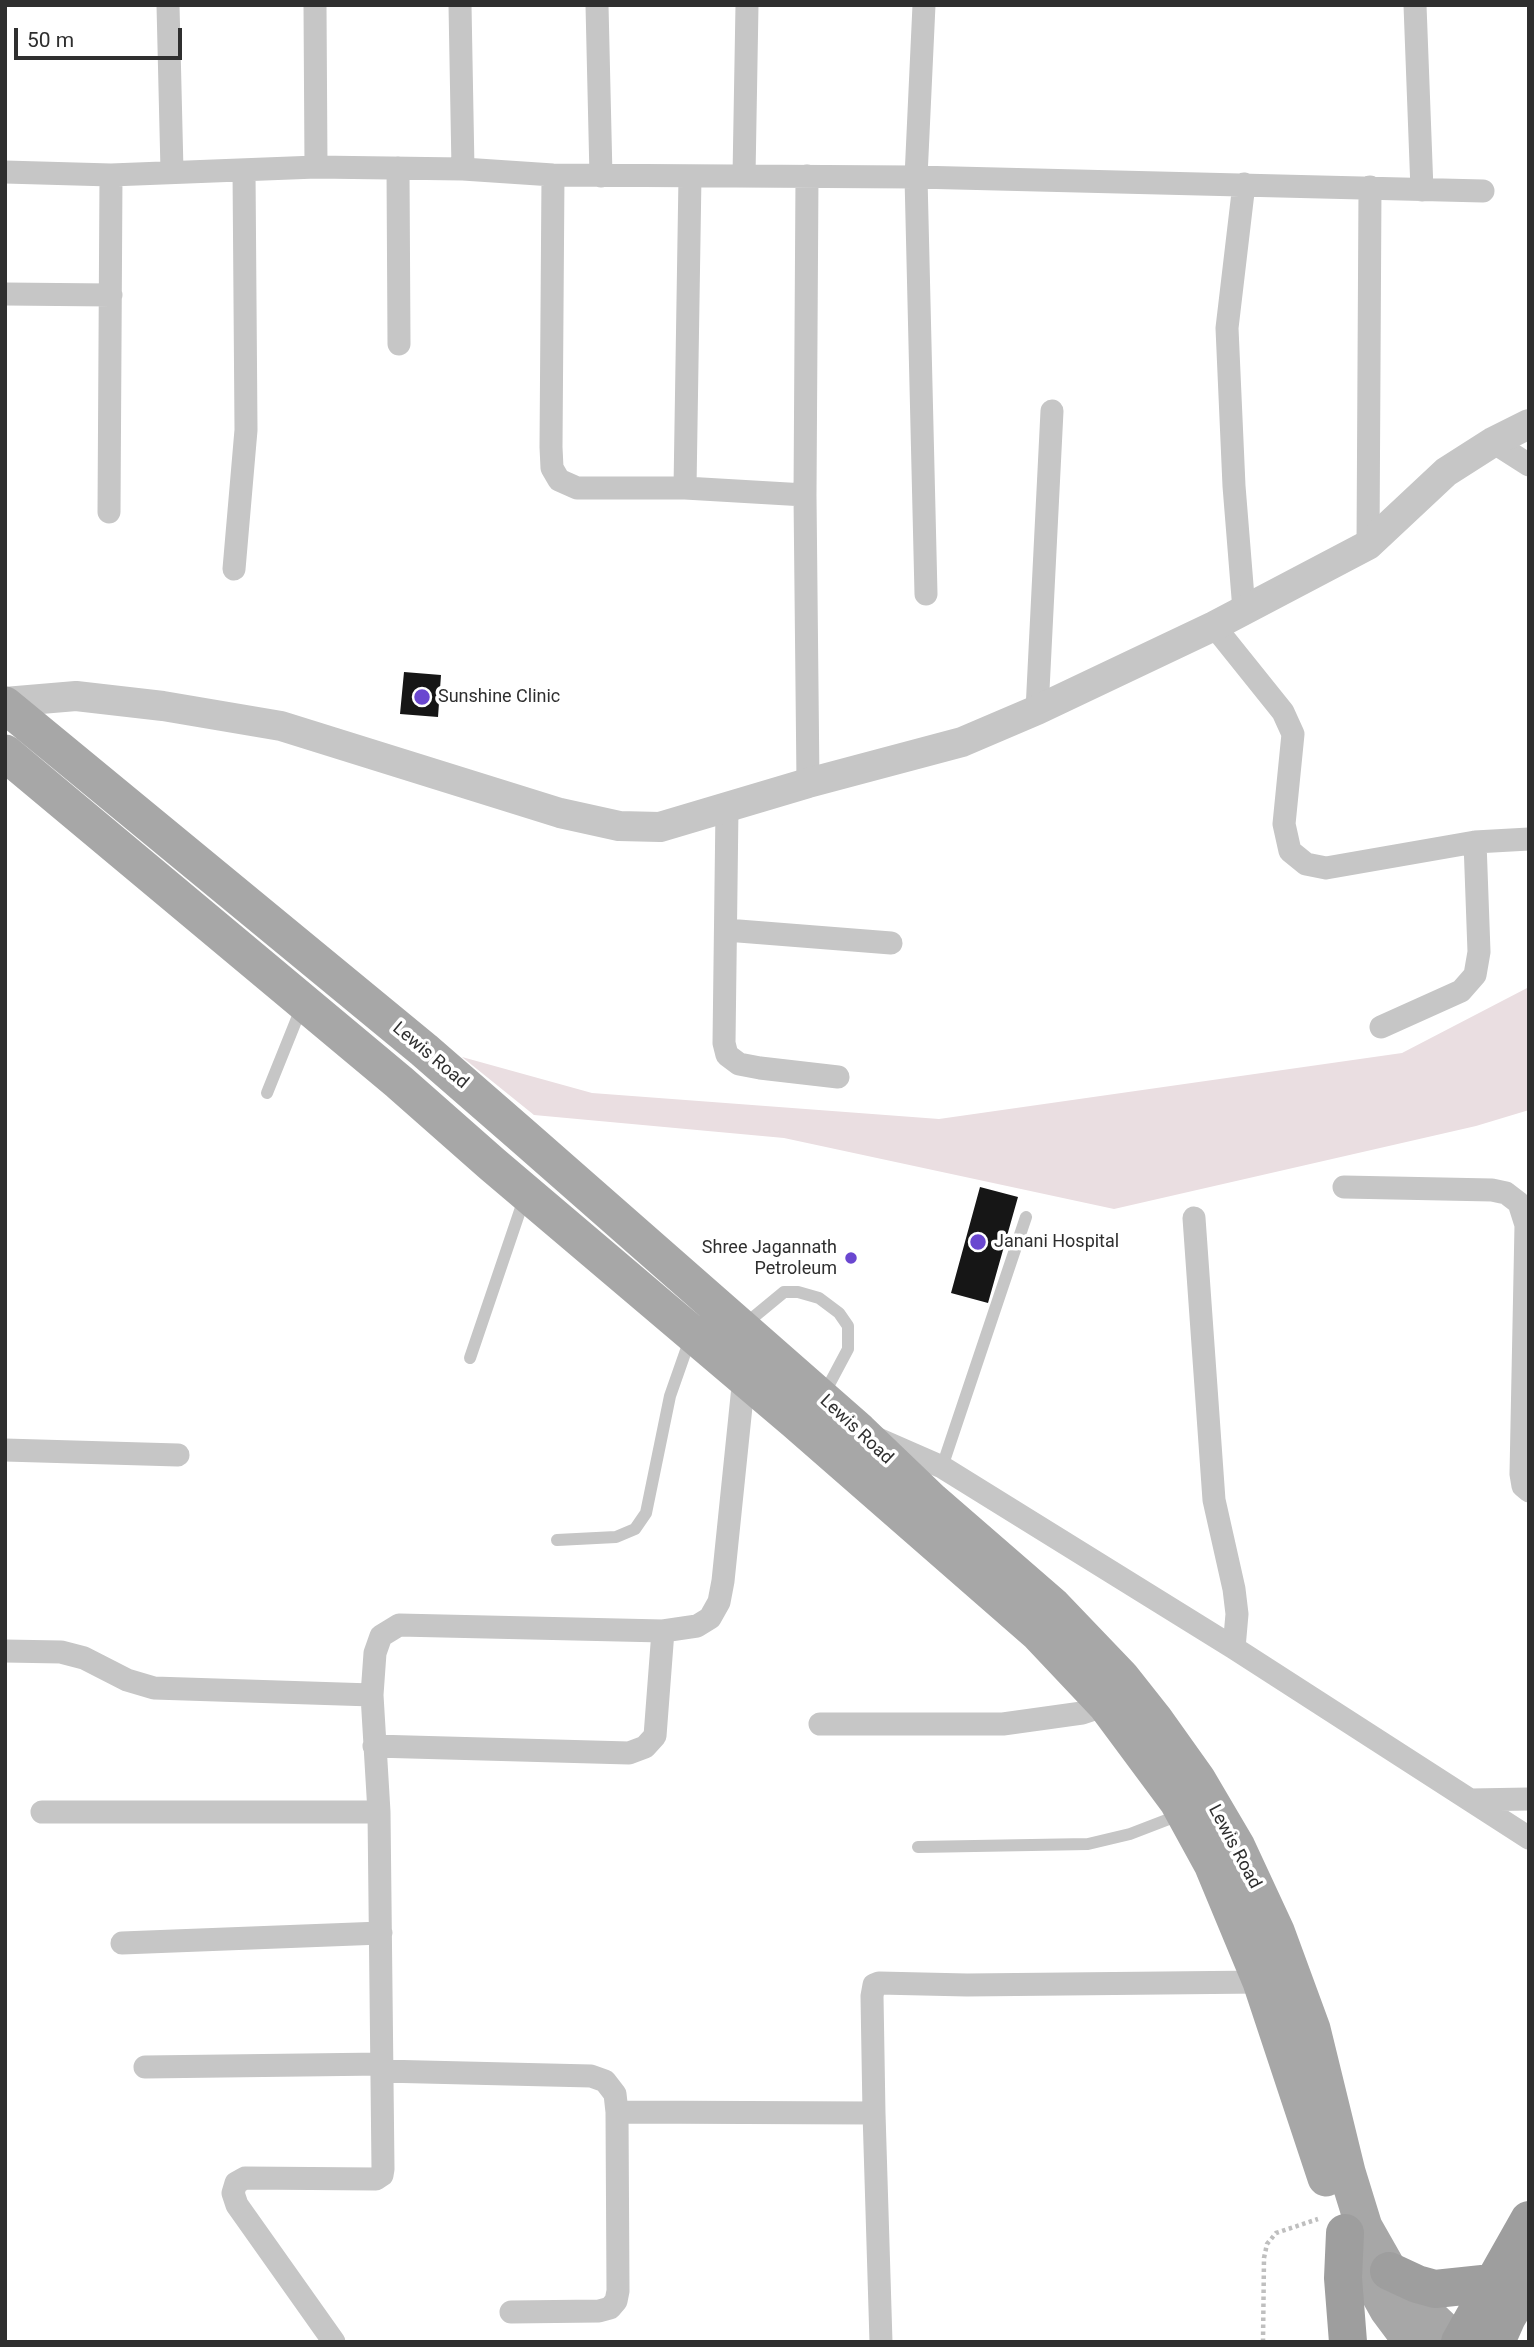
<!DOCTYPE html>
<style>
body{margin:0}
#map{position:relative;width:1534px;height:2347px;overflow:hidden;background:#fff;font-family:Roboto,sans-serif}
canvas{display:block}
.frame{position:absolute;inset:0;border:7px solid #2f2f2f;pointer-events:none}
.scale{position:absolute;left:14px;top:28px;width:168px;height:32px;box-sizing:border-box;border:4px solid #2f2f2f;border-top:0;padding-left:9px;font-size:21px;line-height:24px;white-space:nowrap;color:#2f2f2f;-webkit-text-stroke:5px #fff;paint-order:stroke}
</style>
<div id="map">
<canvas width="1534" height="2347"></canvas>
<div class="frame"></div>
<div class="scale">50 m</div>
</div>
<script>
const context = document.querySelector('canvas').getContext('2d');
context.lineJoin = 'round';
function fill(path, color) {
  context.fillStyle = color;
  context.fill(path, 'evenodd');
}
function poly(rows) {
  const path = new Path2D();
  for (const r of rows) {
    path.moveTo(r[0], r[1]);
    for (let i = 2; i < r.length; i += 2) path.lineTo(r[i], r[i + 1]);
  }
  return path;
}
function trace(path, color, width, dash) {
  context.strokeStyle = color;
  context.lineWidth = width;
  context.lineCap = dash ? 'butt' : 'round';
  context.setLineDash(dash || []);
  context.stroke(path);
}
function write(font, color, halo, rows, align = 'center') {
  context.font = font + ' Roboto,sans-serif';
  context.lineWidth = 7;
  context.setLineDash([]);
  context.textBaseline = 'middle';
  context.strokeStyle = halo;
  context.fillStyle = color;
  for (const [text, x, y, turn = 0] of rows) {
    context.save();
    context.translate(x, y);
    context.rotate((+turn || 0) * Math.PI / 180);
    context.textAlign = isNaN(turn) ? turn : align;
    if (halo) context.strokeText(text, 0, 0);
    context.fillText(text, 0, 0);
    context.restore();
  }
}
fill(poly([
 [1529,987,1529,1110,1476,1126,1114,1209,784,1138,534,1115,462,1057,592,1093,939,1119,1402,1053]
]), '#eadee1');
fill(poly([
 [404,672,441,675,438,717,400,714],
 [980,1187,1018,1197,988,1303,951,1293]
]), '#161616');
trace(poly([
 [1263,2342,1264,2258,1267,2244,1276,2233,1318,2219]
]), '#bfbfbf', 4.5, [3.5, 3.5]);
trace(poly([
 [267,1093,302,1006],
 [744,1325,784,1292,798,1292,819,1298,839,1313,848,1326,848,1349,823,1396],
 [470,1358,525,1196],
 [942,1467,1026,1217],
 [557,1540,616,1537,635,1529,646,1513,670,1396,690,1339],
 [918,1847,1088,1844,1130,1834,1182,1814]
]), '#c6c6c6', 12);
trace(poly([
 [168,5,172,171],
 [315,5,316,167],
 [460,5,463,169],
 [597,5,601,176],
 [924,5,916,177,926,594],
 [1415,5,1422,190],
 [398,168,399,344],
 [5,172,111,175,316,167,463,169,553,175,916,177,1483,191],
 [553,175,551,447,552,468,559,480,577,488,685,488,805,495],
 [744,176,747,5],
 [807,176,805,495,808,783],
 [1244,184,1227,328,1234,486,1244,610],
 [5,294,111,295],
 [1493,442,1529,465],
 [685,488,690,176],
 [109,512,111,175],
 [1368,545,1370,187],
 [234,569,246,430,244,170],
 [1214,626,1283,712,1293,734,1284,824,1290,851,1306,864,1326,868,1475,842,1529,839],
 [1037,710,1052,411],
 [727,808,724,1043,727,1055,739,1064,760,1068,838,1077],
 [726,930,891,943],
 [1381,1027,1461,991,1475,975,1479,952,1475,842],
 [1344,1187,1492,1190,1506,1193,1519,1203,1526,1225,1521,1474,1523,1486,1529,1491],
 [1194,1218,1214,1500,1234,1589,1237,1614,1234,1648],
 [878,1439,942,1467,1234,1648,1529,1838],
 [5,1450,178,1455],
 [5,1651,61,1652,84,1658,127,1680,154,1688,372,1695],
 [820,1724,1003,1724,1082,1713,1106,1705],
 [374,1746,629,1753,645,1747,655,1736,663,1631],
 [1471,1800,1529,1799],
 [42,1812,379,1812],
 [122,1943,381,1933],
 [145,2067,382,2064],
 [382,2071,591,2076,605,2081,615,2094,617,2112,618,2291,616,2301,610,2308,599,2311,511,2312],
 [617,2112,874,2113],
 [334,2342,237,2205,233,2193,236,2183,245,2178,376,2179,382,2175,383,2169,379,1812,372,1695,375,1653,381,1636,399,1625,663,1631,697,1626,710,1618,719,1602,723,1581,744,1377],
 [881,2342,874,2113,872,1996,874,1985,879,1983,967,1985,1261,1982]
]), '#c6c6c6', 23);
trace(poly([
 [5,702,76,696,163,706,281,726,560,813,619,826,660,827,808,783,962,742,1037,710,1214,626,1368,545,1446,472,1493,442,1529,424]
]), '#c6c6c6', 30);
trace(poly([
 [5,705,424,1050,524,1137,859,1431,932,1501,1053,1606,1121,1677,1155,1720,1197,1779,1237,1847,1276,1931,1312,2029,1347,2172,1364,2227,1389,2271,1409,2297,1456,2342],
 [5,753,399,1082,492,1164,795,1421,1038,1633,1106,1705,1178,1802,1212,1864,1261,1982,1326,2178],
 [1369,2276,1388,2310,1412,2342]
]), '#a7a7a7', 37);
trace(poly([
 [1345,2233,1343,2278,1348,2342],
 [1389,2271,1417,2284,1435,2289,1492,2283],
 [1460,2342,1529,2220],
 [1496,2342,1507,2317,1529,2281]
]), '#9e9e9e', 38);
for (const [x, y, r, color] of [
 [422,697,9,"#6a47d0"],
 [978,1242,9,"#6a47d0"],
 [851,1258,7,"#6a47d0"]
]) {
  const dot = new Path2D();
  dot.arc(x, y, r, 0, 2 * Math.PI);
  context.fillStyle = color;
  context.fill(dot);
  trace(dot, '#fff', 2.5);
}
write('18px', '#2f2f2f', '#fff', [
 ["Sunshine Clinic",438,697],
 ["Janani Hospital",994,1242],
 ["Shree Jagannath",837,1248,"right"],
 ["Petroleum",837,1269,"right"]
], 'left');
write('18px', '#2f2f2f', '#fff', [
 ["Lewis Road",430,1056,40],
 ["Lewis Road",856,1430,43],
 ["Lewis Road",1234,1847,62]
]);
</script>
